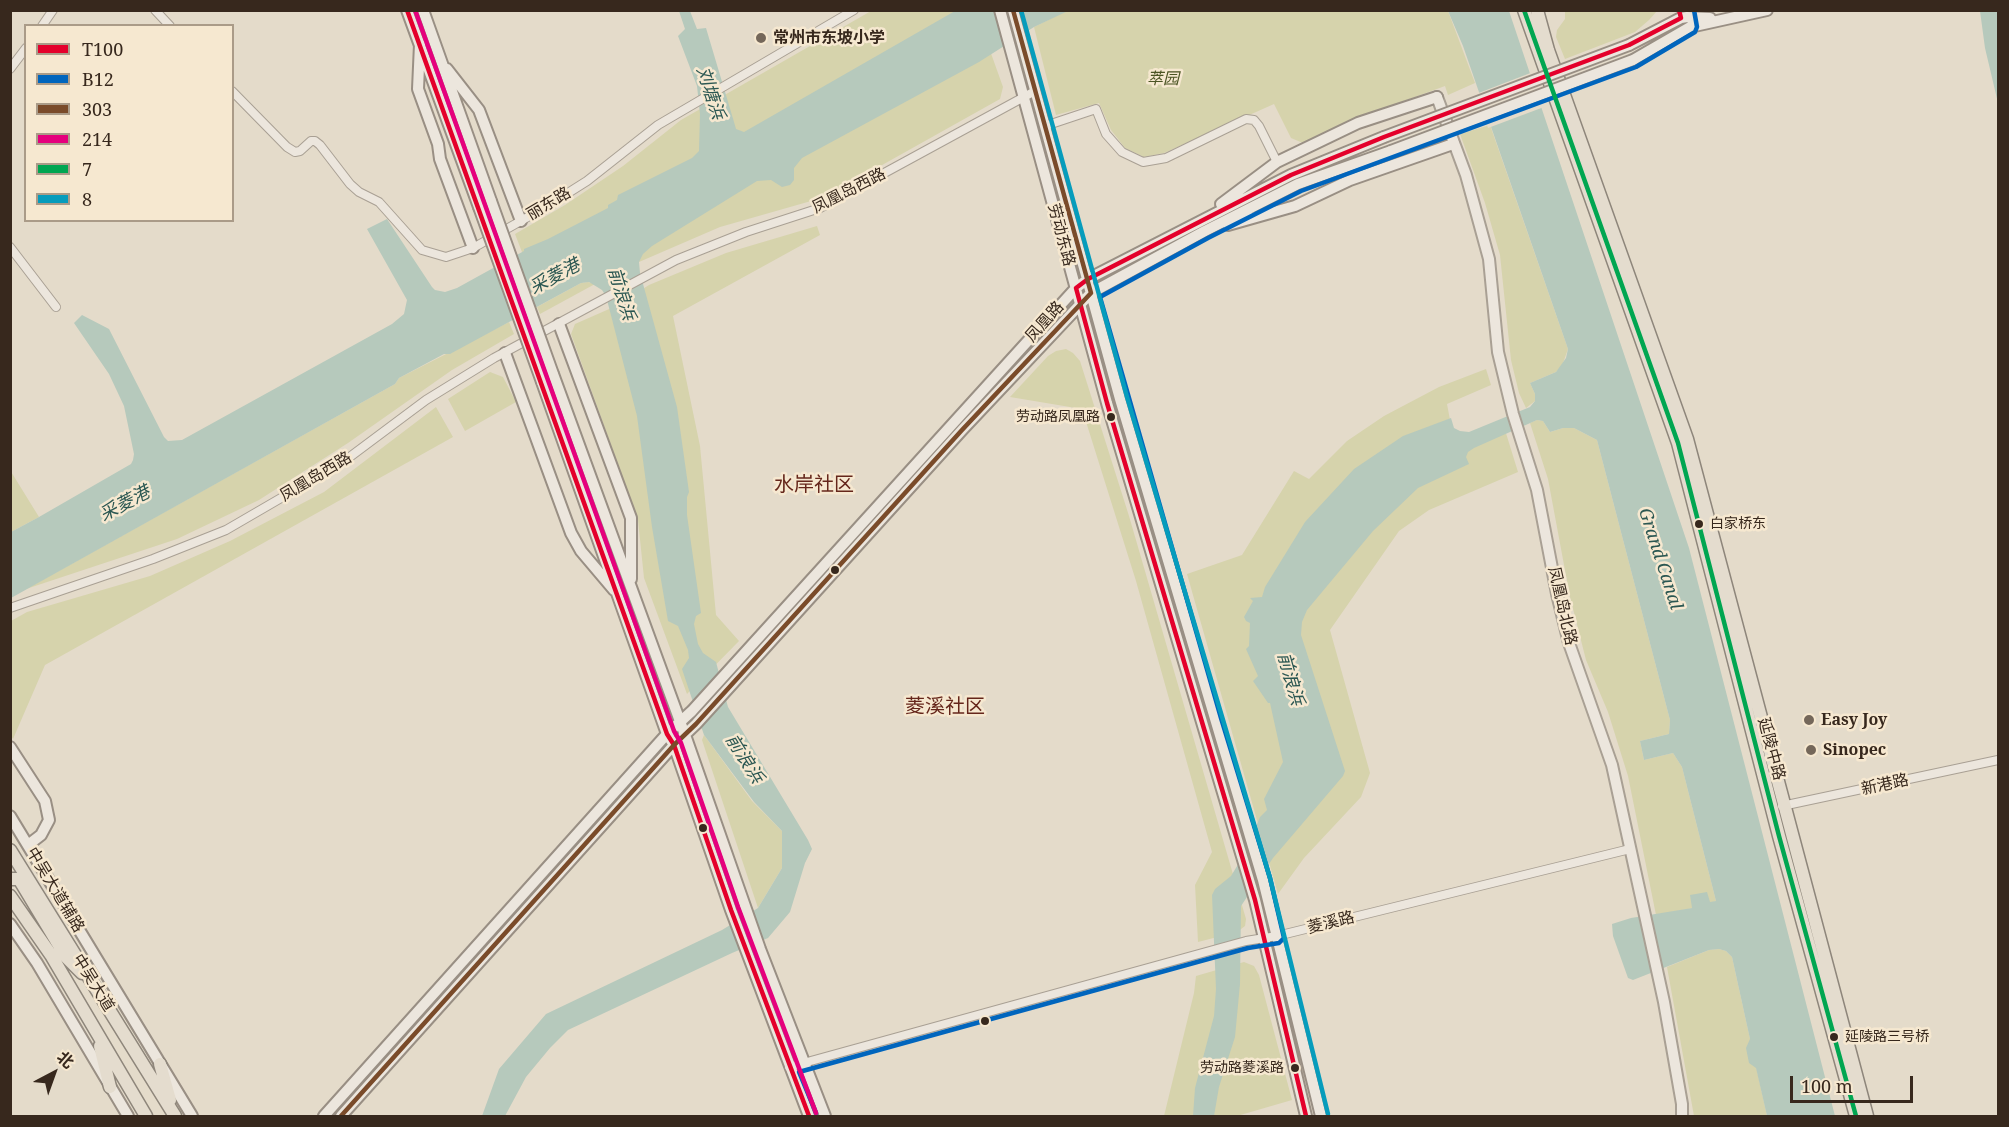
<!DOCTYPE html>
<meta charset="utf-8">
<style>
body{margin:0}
#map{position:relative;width:2009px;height:1127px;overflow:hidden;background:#e4dbca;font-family:"Noto Serif","Noto Sans SC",serif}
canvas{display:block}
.frame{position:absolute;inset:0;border:12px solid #37281d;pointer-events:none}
.legend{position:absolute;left:24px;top:24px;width:210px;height:198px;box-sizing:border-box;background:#f6e8d0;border:2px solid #aa9b88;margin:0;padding:8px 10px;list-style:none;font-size:18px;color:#37281d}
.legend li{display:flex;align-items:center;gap:12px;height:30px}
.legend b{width:30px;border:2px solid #aa9b88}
.north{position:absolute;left:24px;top:1043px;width:60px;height:60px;-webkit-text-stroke:4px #f6e8d0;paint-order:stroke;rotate:41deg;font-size:16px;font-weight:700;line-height:24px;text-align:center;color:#37281d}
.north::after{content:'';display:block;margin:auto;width:21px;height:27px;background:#37281d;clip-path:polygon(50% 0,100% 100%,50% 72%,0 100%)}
.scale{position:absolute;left:1790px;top:1076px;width:123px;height:27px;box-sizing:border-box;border:3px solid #37281d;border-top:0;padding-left:8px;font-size:18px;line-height:21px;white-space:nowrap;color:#37281d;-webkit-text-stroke:4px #f6e8d0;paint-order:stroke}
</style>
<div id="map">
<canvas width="2009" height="1127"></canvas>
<div class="frame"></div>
<ul class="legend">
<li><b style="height:8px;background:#e4002b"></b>T100</li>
<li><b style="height:8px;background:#0065bd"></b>B12</li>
<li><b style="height:8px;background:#7a4b2a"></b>303</li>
<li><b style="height:8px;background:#e5007d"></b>214</li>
<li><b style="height:8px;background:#00a651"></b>7</li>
<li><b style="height:8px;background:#069cbc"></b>8</li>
</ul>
<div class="north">北</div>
<div class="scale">100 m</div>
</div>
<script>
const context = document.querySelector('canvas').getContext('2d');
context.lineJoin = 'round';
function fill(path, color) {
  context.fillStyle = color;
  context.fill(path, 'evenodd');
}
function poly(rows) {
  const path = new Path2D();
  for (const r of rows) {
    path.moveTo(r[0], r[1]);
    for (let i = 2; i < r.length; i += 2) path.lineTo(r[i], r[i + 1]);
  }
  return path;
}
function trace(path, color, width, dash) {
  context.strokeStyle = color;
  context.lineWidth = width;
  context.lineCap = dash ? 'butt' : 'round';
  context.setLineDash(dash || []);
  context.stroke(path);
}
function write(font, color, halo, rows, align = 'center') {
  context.font = font + ' "Noto Serif","Noto Sans SC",serif';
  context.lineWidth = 5;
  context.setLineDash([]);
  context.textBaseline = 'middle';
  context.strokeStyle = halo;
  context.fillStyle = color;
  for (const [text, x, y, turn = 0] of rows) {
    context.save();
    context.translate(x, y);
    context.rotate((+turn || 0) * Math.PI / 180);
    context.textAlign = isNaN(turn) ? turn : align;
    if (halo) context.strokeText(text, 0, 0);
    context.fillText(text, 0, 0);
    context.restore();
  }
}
fill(poly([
 [1068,10,1448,11,1475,83,1448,95,1445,86,1360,117,1303,143,1291,138,1274,104,1164,153,1144,157,1125,148,1111,130,1099,103,1056,115,1034,27],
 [871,11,979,11,527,265,515,234,565,205,623,166,681,120],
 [1565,11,1565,10,1657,11,1649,20,1635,32,1565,59,1556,37,1557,30,1565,19],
 [988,45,1003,87,1000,99,825,197,720,227,639,262,632,251],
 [1490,125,1568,349,1562,366,1556,372,1530,383,1535,394,1535,401,1526,408,1519,393,1511,360,1500,255,1485,203,1460,134],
 [817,226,820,235,673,316,700,446,716,615,739,641,687,694,644,578,638,520,571,334,575,324,616,306,649,285,726,253],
 [588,282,595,284,540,314,537,307,581,283],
 [509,322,514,334,452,370,348,443,259,500,177,539,26,589,395,384,399,378],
 [1066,349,1073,353,1080,361,1129,516,1246,919,1245,926,1237,932,1198,942,1195,885,1212,852,1136,581,1082,409,1010,397,1048,356,1056,351],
 [1486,369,1491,385,1447,404,1453,436,1505,430,1518,472,1429,510,1399,531,1330,630,1370,773,1361,797,1304,858,1278,894,1187,574,1242,555,1294,471,1309,479,1347,441,1384,416,1439,387],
 [490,372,503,377,516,402,465,431,448,399],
 [436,407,453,437,45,665,13,739,10,734,11,621,27,612,150,576,230,541,324,492],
 [1537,420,1543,421,1550,432,1563,428,1574,428,1597,440,1670,720,1669,734,1640,741,1644,760,1673,753,1682,767,1716,901,1710,903,1691,895,1693,908,1656,915,1628,776,1608,712,1586,660,1570,597,1548,479,1530,423],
 [10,470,39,517,11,532,10,532],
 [704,735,752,801,782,831,782,868,758,908,702,740],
 [1719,949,1726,951,1732,957,1767,1116,1694,1116,1667,967,1709,950],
 [1244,962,1254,966,1259,975,1292,1100,1237,1116,1164,1116,1194,993,1196,976]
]), '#d6d3ac');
fill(poly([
 [679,11,690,11,697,29,706,28,734,122,736,129,744,132,955,11,1068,11,1034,27,979,62,802,158,794,168,794,180,790,185,782,187,771,180,757,181,652,246,643,254,639,262,640,273,677,407,689,492,687,497,687,515,701,613,696,616,694,624,698,644,703,653,716,662,728,707,808,840,812,849,805,863,790,912,768,938,732,953,568,1030,550,1048,526,1077,505,1116,482,1116,499,1069,546,1014,722,930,758,908,782,868,782,831,754,802,704,735,682,669,689,658,688,650,678,626,668,621,652,527,637,416,606,296,602,290,589,282,581,283,450,354,444,354,399,378,395,384,11,598,11,532,39,517,131,464,133,460,134,454,124,406,109,374,74,323,82,315,109,329,164,437,168,441,182,440,392,324,404,314,407,300,367,229,387,219,432,287,435,290,445,292,457,288,524,251,524,249,548,239,608,208,608,205,617,200,618,195,692,158,699,151,700,114,697,86,678,36,685,29],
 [1448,11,1509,11,1689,548,1835,1116,1767,1116,1756,1068,1749,1063,1746,1048,1750,1039,1732,957,1726,951,1719,949,1709,950,1633,980,1628,978,1613,936,1612,924,1631,918,1692,908,1690,895,1707,892,1710,902,1716,901,1682,767,1673,753,1644,760,1640,741,1669,734,1670,720,1597,440,1574,428,1563,428,1550,432,1543,421,1537,420,1474,448,1468,452,1466,457,1469,464,1418,488,1373,531,1307,610,1302,622,1301,635,1345,771,1343,776,1273,858,1241,906,1240,984,1235,1037,1219,1087,1214,1116,1193,1116,1195,1088,1214,1016,1216,989,1212,895,1215,889,1231,876,1245,853,1260,817,1267,810,1264,799,1283,762,1270,703,1268,703,1253,681,1258,676,1246,649,1249,646,1250,623,1246,621,1244,617,1253,601,1250,598,1262,597,1265,587,1305,522,1354,469,1403,436,1451,418,1454,428,1460,431,1469,432,1530,407,1535,401,1535,394,1530,383,1556,372,1566,358,1568,349,1463,46],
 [1980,11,1998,11,1998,103,1985,48]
]), '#b6c9bc');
fill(poly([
 [1533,72,1544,107,1488,128,1476,94]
]), '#e4dbca');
const minor = poly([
 [155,10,170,26],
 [42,26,53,10],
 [10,69,26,48],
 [232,91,287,147,295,152,300,151,311,141,315,141,320,145,350,184,359,192,379,202,422,250,446,257,473,248,549,205,587,181,658,125,854,10],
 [1045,126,1096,109,1106,134,1122,152,1143,162,1166,158,1246,119,1254,120,1259,126,1277,162],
 [10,247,56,307],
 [10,608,153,559,226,530,343,462,426,400,494,358,676,260,746,232,820,208,1035,91],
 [1782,806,1998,760],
 [789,1067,1246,941,1277,936,1630,849]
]);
const tertiary = poly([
 [1437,97,1466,175,1489,259,1498,352,1513,414,1537,490,1557,594,1569,643,1612,765,1664,1002,1682,1104,1682,1116]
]);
const secondary = poly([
 [407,10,479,207],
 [423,10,491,201],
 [1000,10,1107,403,1255,900,1306,1116],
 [1013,10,1120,399,1263,880,1321,1116],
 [420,44,418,89,438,144,440,159,473,248],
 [1629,45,1681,18,1687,17,1710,18],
 [1633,60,1690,27,1767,10],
 [447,69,479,110,521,221],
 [1221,204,1277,162,1358,123,1437,97],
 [1228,225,1295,206,1350,180,1453,144],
 [559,324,631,518,631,579],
 [505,353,571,533,581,551,614,590],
 [553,374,685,735,760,949,825,1116],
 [542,382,667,734,674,745,731,910,809,1116],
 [10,747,45,801,49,820,41,835,28,845],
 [10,816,192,1116],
 [10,924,37,963,128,1116],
 [324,1116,667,734,692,711,1076,288,1088,279,1291,175,1384,137],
 [341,1116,674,745,696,724,962,430,1091,293,1205,231,1298,184,1391,151]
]);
const primary = poly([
 [1524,10,1678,443,1779,836,1856,1116],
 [1537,10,1548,50,1687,439,1867,1116],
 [10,850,175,1116],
 [10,879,19,879,66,957,82,973],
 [10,896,51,955,146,1116],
 [100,1046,110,1087],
 [160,1064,170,1100]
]);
trace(minor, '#a9a094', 10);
trace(tertiary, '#a9a094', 14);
trace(secondary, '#998f84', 14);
trace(primary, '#8e867b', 15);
trace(minor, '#ece6dd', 8);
trace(tertiary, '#ece6dd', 10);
trace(secondary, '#ece6dd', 10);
trace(primary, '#e4dcce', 12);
const secondaryBridge = poly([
 [1384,137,1629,45],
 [1391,151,1633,60],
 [491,201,553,374],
 [479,207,542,382]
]);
trace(secondaryBridge, '#998f84', 14, []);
trace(secondaryBridge, '#ece6dd', 10);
trace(poly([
 [407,10,667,734,674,745,731,910,809,1116],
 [1306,1116,1255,900,1107,403,1076,288,1088,279,1291,175,1384,137,1629,45,1681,18,1679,10]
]), '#e4002b', 4.5);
trace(poly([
 [816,1113,799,1072,1248,948,1279,943,1284,938,1270,878,1221,718,1100,297,1208,238,1301,191,1636,67,1695,32,1697,27,1694,10]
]), '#0065bd', 4.5);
trace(poly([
 [341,1116,674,745,696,724,962,430,1091,293,1013,10]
]), '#7a4b2a', 4.5);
trace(poly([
 [415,10,674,731,681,743,738,907,816,1113]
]), '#e5007d', 4.5);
trace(poly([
 [1524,10,1678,443,1779,836,1856,1116]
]), '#00a651', 4.5);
trace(poly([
 [1021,10,1127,397,1270,878,1328,1114]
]), '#069cbc', 4.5);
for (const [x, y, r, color] of [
 [761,38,6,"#74675a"],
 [1111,417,5,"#37281d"],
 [1699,524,5,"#37281d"],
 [835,570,5,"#37281d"],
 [1809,720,6,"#74675a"],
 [1811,750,6,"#74675a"],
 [703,828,5,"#37281d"],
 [985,1021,5,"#37281d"],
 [1834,1037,5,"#37281d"],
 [1295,1068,5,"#37281d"]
]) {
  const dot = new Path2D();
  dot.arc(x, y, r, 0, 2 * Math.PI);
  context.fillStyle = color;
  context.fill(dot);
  trace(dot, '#f6e8d0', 2);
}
write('14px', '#37281d', '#f6e8d0', [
 ["劳动路凤凰路",1100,417],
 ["白家桥东",1710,524,"left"],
 ["延陵路三号桥",1845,1037,"left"],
 ["劳动路菱溪路",1284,1068]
], 'right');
write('bold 16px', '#37281d', '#f6e8d0', [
 ["常州市东坡小学",773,38],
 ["Easy Joy",1821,720],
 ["Sinopec",1823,750]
], 'left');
write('italic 16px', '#4b5423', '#f6e8d0', [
 ["萃园",1163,79]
]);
write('16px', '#37281d', '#f6e8d0', [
 ["凤凰岛西路",849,191,-27],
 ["丽东路",549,204,-31],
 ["劳动东路",1061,235,75],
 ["凤凰路",1045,322,-48],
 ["凤凰岛西路",316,477,-31],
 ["凤凰岛北路",1562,606,77],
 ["延陵中路",1771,749,75],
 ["新港路",1885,785,-12],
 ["中吴大道辅路",55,890,59],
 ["菱溪路",1331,923,-14],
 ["中吴大道",93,983,58]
]);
write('italic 18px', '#2b5752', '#f6e8d0', [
 ["刘塘浜",710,93,72],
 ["采菱港",555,277,-28],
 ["前浪浜",621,294,73],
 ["采菱港",125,504,-28],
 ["Grand Canal",1660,559,72],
 ["前浪浜",1290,679,74],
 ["前浪浜",744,759,58]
]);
write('20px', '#65261b', '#f6e8d0', [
 ["水岸社区",814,485],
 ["菱溪社区",945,707]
]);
</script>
